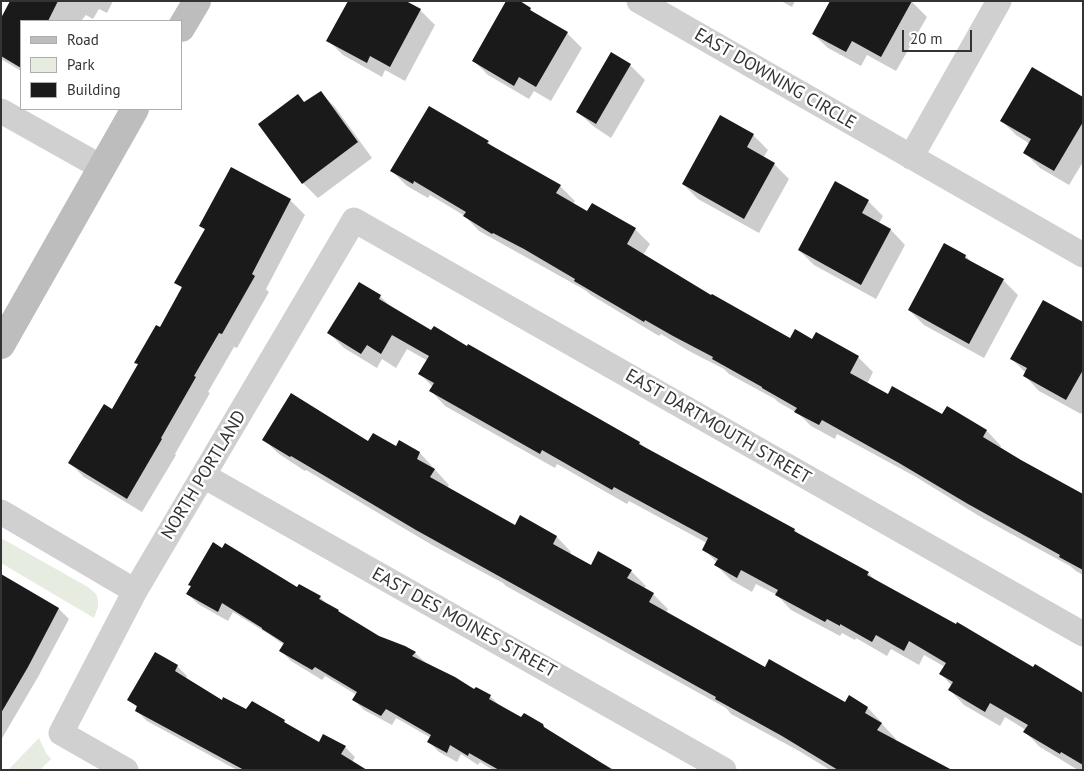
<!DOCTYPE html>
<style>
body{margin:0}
#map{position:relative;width:1084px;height:771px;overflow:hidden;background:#fff;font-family:"PT Sans",sans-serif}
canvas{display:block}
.frame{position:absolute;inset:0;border:2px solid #333;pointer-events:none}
.legend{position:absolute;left:20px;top:20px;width:162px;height:90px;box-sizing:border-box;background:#fff;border:1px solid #adadad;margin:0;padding:6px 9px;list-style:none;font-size:15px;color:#333}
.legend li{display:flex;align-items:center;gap:10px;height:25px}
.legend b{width:25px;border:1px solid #adadad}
.scale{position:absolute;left:902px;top:30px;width:70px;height:22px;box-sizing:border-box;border:2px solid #333;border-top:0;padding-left:6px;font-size:15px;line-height:18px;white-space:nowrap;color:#333;-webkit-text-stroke:4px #fff;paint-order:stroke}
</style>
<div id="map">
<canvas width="1084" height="771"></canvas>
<div class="frame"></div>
<ul class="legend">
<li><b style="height:6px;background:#bdbdbd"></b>Road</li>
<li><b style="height:14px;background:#e6ecdf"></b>Park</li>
<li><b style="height:14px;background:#1a1a1a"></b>Building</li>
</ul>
<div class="scale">20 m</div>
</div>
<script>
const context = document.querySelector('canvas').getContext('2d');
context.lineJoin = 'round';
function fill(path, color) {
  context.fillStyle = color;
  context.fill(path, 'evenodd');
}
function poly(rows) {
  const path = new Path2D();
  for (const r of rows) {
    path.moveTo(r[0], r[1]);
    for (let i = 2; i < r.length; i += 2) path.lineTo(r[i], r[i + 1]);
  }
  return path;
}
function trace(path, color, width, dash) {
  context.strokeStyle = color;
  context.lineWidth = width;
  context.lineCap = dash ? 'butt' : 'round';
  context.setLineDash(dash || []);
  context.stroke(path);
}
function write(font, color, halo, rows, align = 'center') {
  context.font = font + ' "PT Sans",sans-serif';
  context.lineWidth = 5;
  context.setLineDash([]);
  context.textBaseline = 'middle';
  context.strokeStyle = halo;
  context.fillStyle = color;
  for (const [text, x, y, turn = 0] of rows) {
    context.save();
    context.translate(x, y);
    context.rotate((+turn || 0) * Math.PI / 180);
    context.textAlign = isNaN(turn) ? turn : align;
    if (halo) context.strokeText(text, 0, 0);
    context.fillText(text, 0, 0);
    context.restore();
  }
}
fill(poly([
 [1,538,88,587,96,594,98,600,98,607,94,618,1,563],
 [39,738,46,753,51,759,40,770,8,770]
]), '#e6ecdf');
fill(poly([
 [11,1,113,1,107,13,99,9,93,19,86,15,81,21,21,21,21,71,1,59,1,20],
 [781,1,795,1,792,7],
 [911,1,927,17,896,71,867,55,861,66,828,48,813,34],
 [530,9,537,15,567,33,582,48,551,101,534,91,529,99,488,75,473,60],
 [420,10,435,25,405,81,385,70,382,77,343,55,328,40],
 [630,65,645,80,611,138,593,126,578,112],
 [320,92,335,107,372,158,318,198,303,183,260,124,298,96,305,103],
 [1083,99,1083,162,1069,185,1040,168,1025,153,1030,144,1016,135,1001,120],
 [753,135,768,150,763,158,774,164,789,179,759,233,698,199,683,184],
 [488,142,494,148,560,186,575,201,573,204,588,213,635,229,650,244,643,255,712,296,791,339,812,340,858,357,873,372,867,384,888,395,942,415,947,407,987,431,1001,446,1000,448,1083,497,1083,575,1076,571,1070,566,984,519,916,477,837,434,835,439,811,426,799,414,778,402,775,399,729,374,724,369,689,351,661,334,659,336,591,295,585,290,479,231,465,216,430,195,428,198,407,186,392,171],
 [290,200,305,215,266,289,269,292,237,348,234,347,208,392,210,393,175,454,176,455,142,512,84,477,69,462,112,410,139,365,136,362,160,328,183,289,176,282,206,231,201,226],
 [868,201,883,216,879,223,891,230,905,245,876,299,814,265,799,250],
 [966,256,973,264,1003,280,1018,295,984,358,924,325,909,310],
 [380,296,393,309,432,332,467,347,468,346,640,443,647,450,795,530,800,536,868,573,876,581,1083,694,1083,770,1078,770,1040,747,1025,732,1026,730,1005,717,1000,726,964,705,950,690,952,686,941,674,945,667,924,655,919,665,891,649,887,656,856,638,855,640,842,633,840,636,791,610,777,595,756,584,752,592,731,580,716,565,717,563,704,549,707,543,629,501,627,504,557,464,555,468,445,406,431,391,433,387,420,374,428,361,407,349,396,368,382,359,377,368,344,348,329,333],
 [1083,324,1083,411,1081,414,1039,391,1025,376,1026,373,1012,359],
 [264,440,368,443,396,448,400,442,420,453,449,485,447,488,515,527,520,517,557,537,571,552,570,555,591,567,599,553,631,571,646,586,644,589,653,594,668,609,666,613,765,668,846,703,850,697,868,708,882,723,882,724,896,739,894,741,949,770,830,770,799,751,731,714,726,708,506,586,503,583,432,545,306,470,305,471,279,454],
 [3,577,59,609,69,619,38,677,1,740,1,580],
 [189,585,298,588,300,585,320,597,329,606,338,611,342,615,379,637,415,653,425,662,475,690,490,696,501,707,548,731,602,765,604,764,615,770,493,770,480,762,478,765,461,754,457,762,439,752,429,742,431,738,396,718,392,725,364,710,354,700,357,695,325,676,322,680,291,661,281,651,284,645,270,635,233,612,228,621,198,604,188,594,192,587],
 [177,666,187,676,186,679,222,701,247,711,284,721,290,727,320,744,345,747,355,757,352,762,363,770,237,770,147,721,137,711,138,708,129,700]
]), '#0003');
fill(poly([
 [10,1,58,1,48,21,21,21,21,68,1,56,1,18],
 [348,1,406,1,421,9,390,67,370,56,367,63,326,41],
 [506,1,520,1,531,8,530,10,568,32,536,87,519,77,514,86,472,61],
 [830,1,912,1,881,57,852,41,846,52,812,34],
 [611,52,631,64,596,124,576,112],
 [1032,67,1083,97,1083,122,1054,171,1023,153,1031,139,1000,121],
 [321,91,358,142,302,184,258,124,298,94,304,102],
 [429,106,489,141,487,143,561,185,556,193,587,211,592,203,636,228,627,244,711,295,712,294,790,338,795,329,812,339,816,332,859,356,850,373,888,394,892,386,942,414,947,406,987,430,983,437,1021,460,1083,494,1083,570,1059,557,1060,555,968,504,899,463,822,420,819,425,794,412,797,408,762,388,762,387,712,359,713,357,673,336,645,320,644,322,574,281,575,279,524,249,493,233,492,234,463,216,466,212,414,181,413,184,390,171],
 [720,115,754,134,747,147,775,163,744,219,682,184],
 [231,167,291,199,252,274,255,276,222,334,219,333,194,376,196,377,161,438,162,439,127,499,68,463,104,404,112,409,138,364,134,363,156,325,160,327,182,287,174,283,205,229,199,226],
 [835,181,869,200,862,213,891,229,861,285,798,250],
 [944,243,966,255,965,258,1004,279,969,344,908,310],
 [359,282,381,295,379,299,431,330,434,326,467,346,468,344,640,442,639,444,795,529,794,531,869,572,867,575,956,624,957,622,1033,667,1035,664,1083,693,1083,765,1061,752,1060,754,1023,732,1028,725,990,703,985,712,948,690,953,682,939,674,946,663,909,641,904,651,876,635,872,642,840,624,840,626,827,619,825,622,775,595,778,590,741,570,737,578,714,565,718,559,702,550,708,538,614,487,612,490,542,450,540,454,429,391,434,383,418,374,429,356,392,335,381,354,367,345,361,354,327,333],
 [1043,300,1083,322,1083,370,1066,400,1023,376,1027,368,1010,359],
 [291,393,368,441,373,433,396,446,399,440,420,452,417,459,435,469,430,477,515,525,520,515,557,536,553,544,591,565,598,551,632,570,627,578,654,593,649,602,765,667,769,659,845,702,849,695,868,707,865,713,882,723,877,730,952,770,838,770,782,736,715,699,716,697,416,530,291,456,290,457,262,440],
 [213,542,222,548,225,543,297,587,299,584,321,596,319,599,339,610,338,611,379,636,405,646,416,652,412,656,455,677,474,689,476,687,491,695,489,699,521,717,524,713,543,724,544,727,613,770,499,770,469,753,468,756,450,745,447,753,427,742,431,735,386,709,381,716,352,700,357,692,315,667,312,670,279,651,284,643,262,629,262,628,222,603,218,612,186,594,191,586,188,585],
 [1,574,59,608,28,667,1,713],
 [155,652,178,665,175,671,222,700,223,697,246,709,252,701,285,720,284,722,319,742,323,734,346,746,341,754,367,770,244,770,135,711,137,706,127,700]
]), '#1a1a1a');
trace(poly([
 [639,1,1083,255],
 [1,111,101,167],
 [911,157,999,1],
 [204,476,724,770],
 [1,512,135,591],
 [126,770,61,733,135,591,354,220,1083,634]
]), '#d0d0d0', 25);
trace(poly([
 [181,28,197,1],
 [1,345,135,109]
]), '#bdbdbd', 28);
write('18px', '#333', '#fff', [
 ["EAST DOWNING CIRCLE",775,79,30],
 ["EAST DARTMOUTH STREET",718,427,30],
 ["NORTH PORTLAND",204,475,-59],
 ["EAST DES MOINES STREET",464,623,29]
]);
</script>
